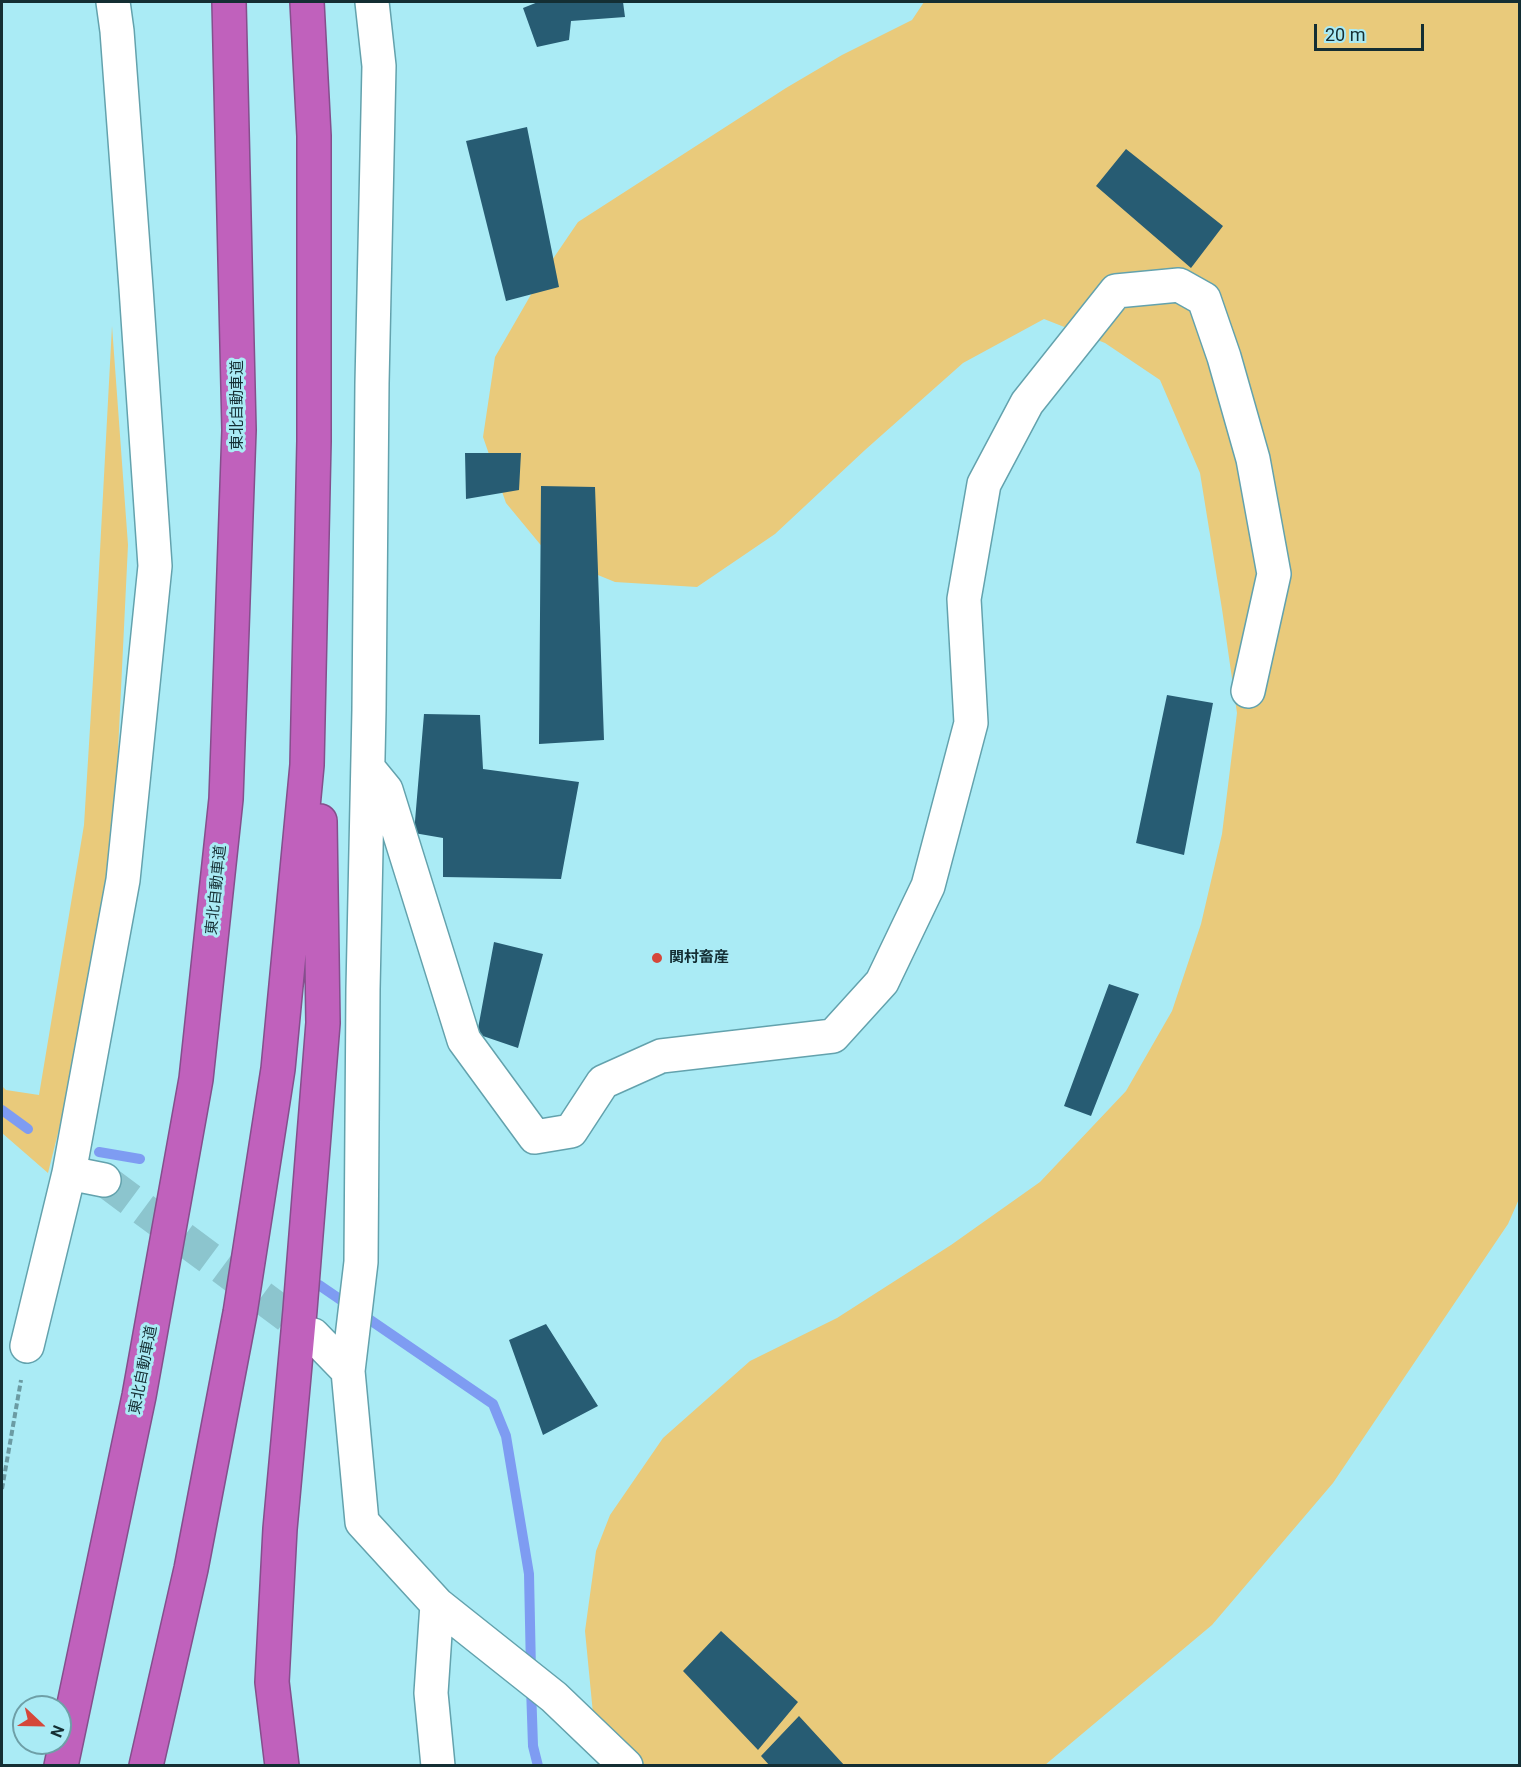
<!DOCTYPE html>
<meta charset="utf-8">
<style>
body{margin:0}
#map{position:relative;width:1521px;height:1767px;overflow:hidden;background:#aaebf5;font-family:Roboto,sans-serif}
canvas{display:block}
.frame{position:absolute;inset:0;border:3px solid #142e33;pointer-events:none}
.north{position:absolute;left:12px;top:1695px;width:60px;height:60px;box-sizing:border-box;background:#aaebf5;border:2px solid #6e9fa7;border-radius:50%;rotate:112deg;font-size:16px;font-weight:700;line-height:24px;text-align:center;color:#142e33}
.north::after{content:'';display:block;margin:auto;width:21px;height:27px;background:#d5473a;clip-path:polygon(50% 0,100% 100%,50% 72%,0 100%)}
.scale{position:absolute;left:1314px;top:24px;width:110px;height:27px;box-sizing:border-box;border:3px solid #142e33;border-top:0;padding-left:8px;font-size:18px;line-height:21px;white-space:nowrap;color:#142e33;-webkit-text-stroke:4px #aaebf5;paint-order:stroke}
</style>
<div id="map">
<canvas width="1521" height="1767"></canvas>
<div class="frame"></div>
<div class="north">N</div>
<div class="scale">20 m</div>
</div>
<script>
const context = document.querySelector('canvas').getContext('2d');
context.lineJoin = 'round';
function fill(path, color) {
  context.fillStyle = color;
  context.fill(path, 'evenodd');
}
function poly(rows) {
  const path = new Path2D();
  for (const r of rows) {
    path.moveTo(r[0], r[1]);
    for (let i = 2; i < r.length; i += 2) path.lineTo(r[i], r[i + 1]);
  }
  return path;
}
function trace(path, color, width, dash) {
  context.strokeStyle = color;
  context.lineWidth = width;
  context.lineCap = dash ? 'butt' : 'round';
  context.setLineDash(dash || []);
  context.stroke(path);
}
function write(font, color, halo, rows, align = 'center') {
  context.font = font + ' Roboto,"Noto Sans JP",sans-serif';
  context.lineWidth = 6;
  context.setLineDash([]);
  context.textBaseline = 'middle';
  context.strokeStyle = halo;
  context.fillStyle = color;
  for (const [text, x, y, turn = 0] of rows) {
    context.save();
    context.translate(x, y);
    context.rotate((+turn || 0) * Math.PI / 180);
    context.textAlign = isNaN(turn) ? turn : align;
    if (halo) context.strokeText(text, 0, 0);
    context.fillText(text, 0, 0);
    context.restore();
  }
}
fill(poly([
 [924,2,1519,2,1519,1199,1508,1224,1333,1483,1212,1625,1045,1765,598,1765,585,1631,596,1551,610,1515,663,1438,750,1361,837,1318,951,1245,1040,1182,1126,1091,1172,1011,1201,924,1222,834,1237,713,1222,609,1200,473,1160,380,1105,343,1044,319,963,363,865,450,775,534,697,587,615,582,549,555,506,503,483,437,495,357,544,272,578,222,786,88,842,55,912,20],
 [112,326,128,545,116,792,104,905,86,1021,48,1173,2,1133,2,1086,6,1090,39,1095,84,825,94,663]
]), '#e9ca7b');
trace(poly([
 [2,1110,28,1129],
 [99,1152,140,1159],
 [319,1285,493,1404,506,1436,529,1574,531,1671],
 [531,1687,533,1746,538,1766]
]), '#7e9cf2', 10);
fill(poly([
 [538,2,623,2,625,17,571,21,569,40,537,47,523,8],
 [527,127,559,287,506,301,466,141],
 [1126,149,1223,226,1191,268,1096,186],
 [465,453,521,453,519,490,466,499],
 [541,486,595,487,604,740,539,744],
 [1167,695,1213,703,1184,855,1136,843],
 [424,714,480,715,483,769,579,782,561,879,443,877,443,838,414,833],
 [494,942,543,954,518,1048,477,1034],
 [1109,984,1139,994,1091,1116,1064,1106],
 [546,1324,598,1406,543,1435,509,1340],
 [721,1631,798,1702,758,1750,683,1671],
 [799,1716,845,1766,770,1766,761,1756]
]), '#275c73');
trace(poly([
 [104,1180,313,1335]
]), '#8cc5ce', 33, [33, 16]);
const minor = poly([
 [372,2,379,66,372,383,369,710,363,989,361,1262,348,1371,362,1522,437,1604,554,1697,626,1766],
 [368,768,386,790,464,1040,535,1137,571,1131,603,1082,661,1056,833,1036,882,982,928,886,971,723,964,599,984,484,1027,403,1116,291,1179,285,1204,299,1224,357,1253,459,1274,574,1248,691],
 [69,1173,104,1180],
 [313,1335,348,1371],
 [27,1346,69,1173,123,880,155,566,136,288,117,31,113,2],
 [437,1604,431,1693,438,1766]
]);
const highway = poly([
 [61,1766,139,1396,196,1079,226,799,239,430,229,2],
 [146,1766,191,1569,240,1313,278,1069,307,765,314,441,314,136,307,2],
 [282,1766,272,1682,280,1529,300,1310,323,1023,320,821]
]);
trace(minor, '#63a2ad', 36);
trace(highway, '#844f8c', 36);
trace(poly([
 [2,1489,21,1380]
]), '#6b9ba3', 4, [6, 3]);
trace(minor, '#fff', 33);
trace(highway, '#c061bc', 33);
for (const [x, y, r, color] of [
 [657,958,6,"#d5473a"]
]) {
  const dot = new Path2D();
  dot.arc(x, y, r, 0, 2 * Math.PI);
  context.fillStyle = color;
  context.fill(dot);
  trace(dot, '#aaebf5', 2);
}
write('15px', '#142e33', '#aaebf5', [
 ["東北自動車道",238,405,-90],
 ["東北自動車道",217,890,-84],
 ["東北自動車道",144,1370,-79]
]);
write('bold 15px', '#142e33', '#aaebf5', [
 ["関村畜産",669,958]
], 'left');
</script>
